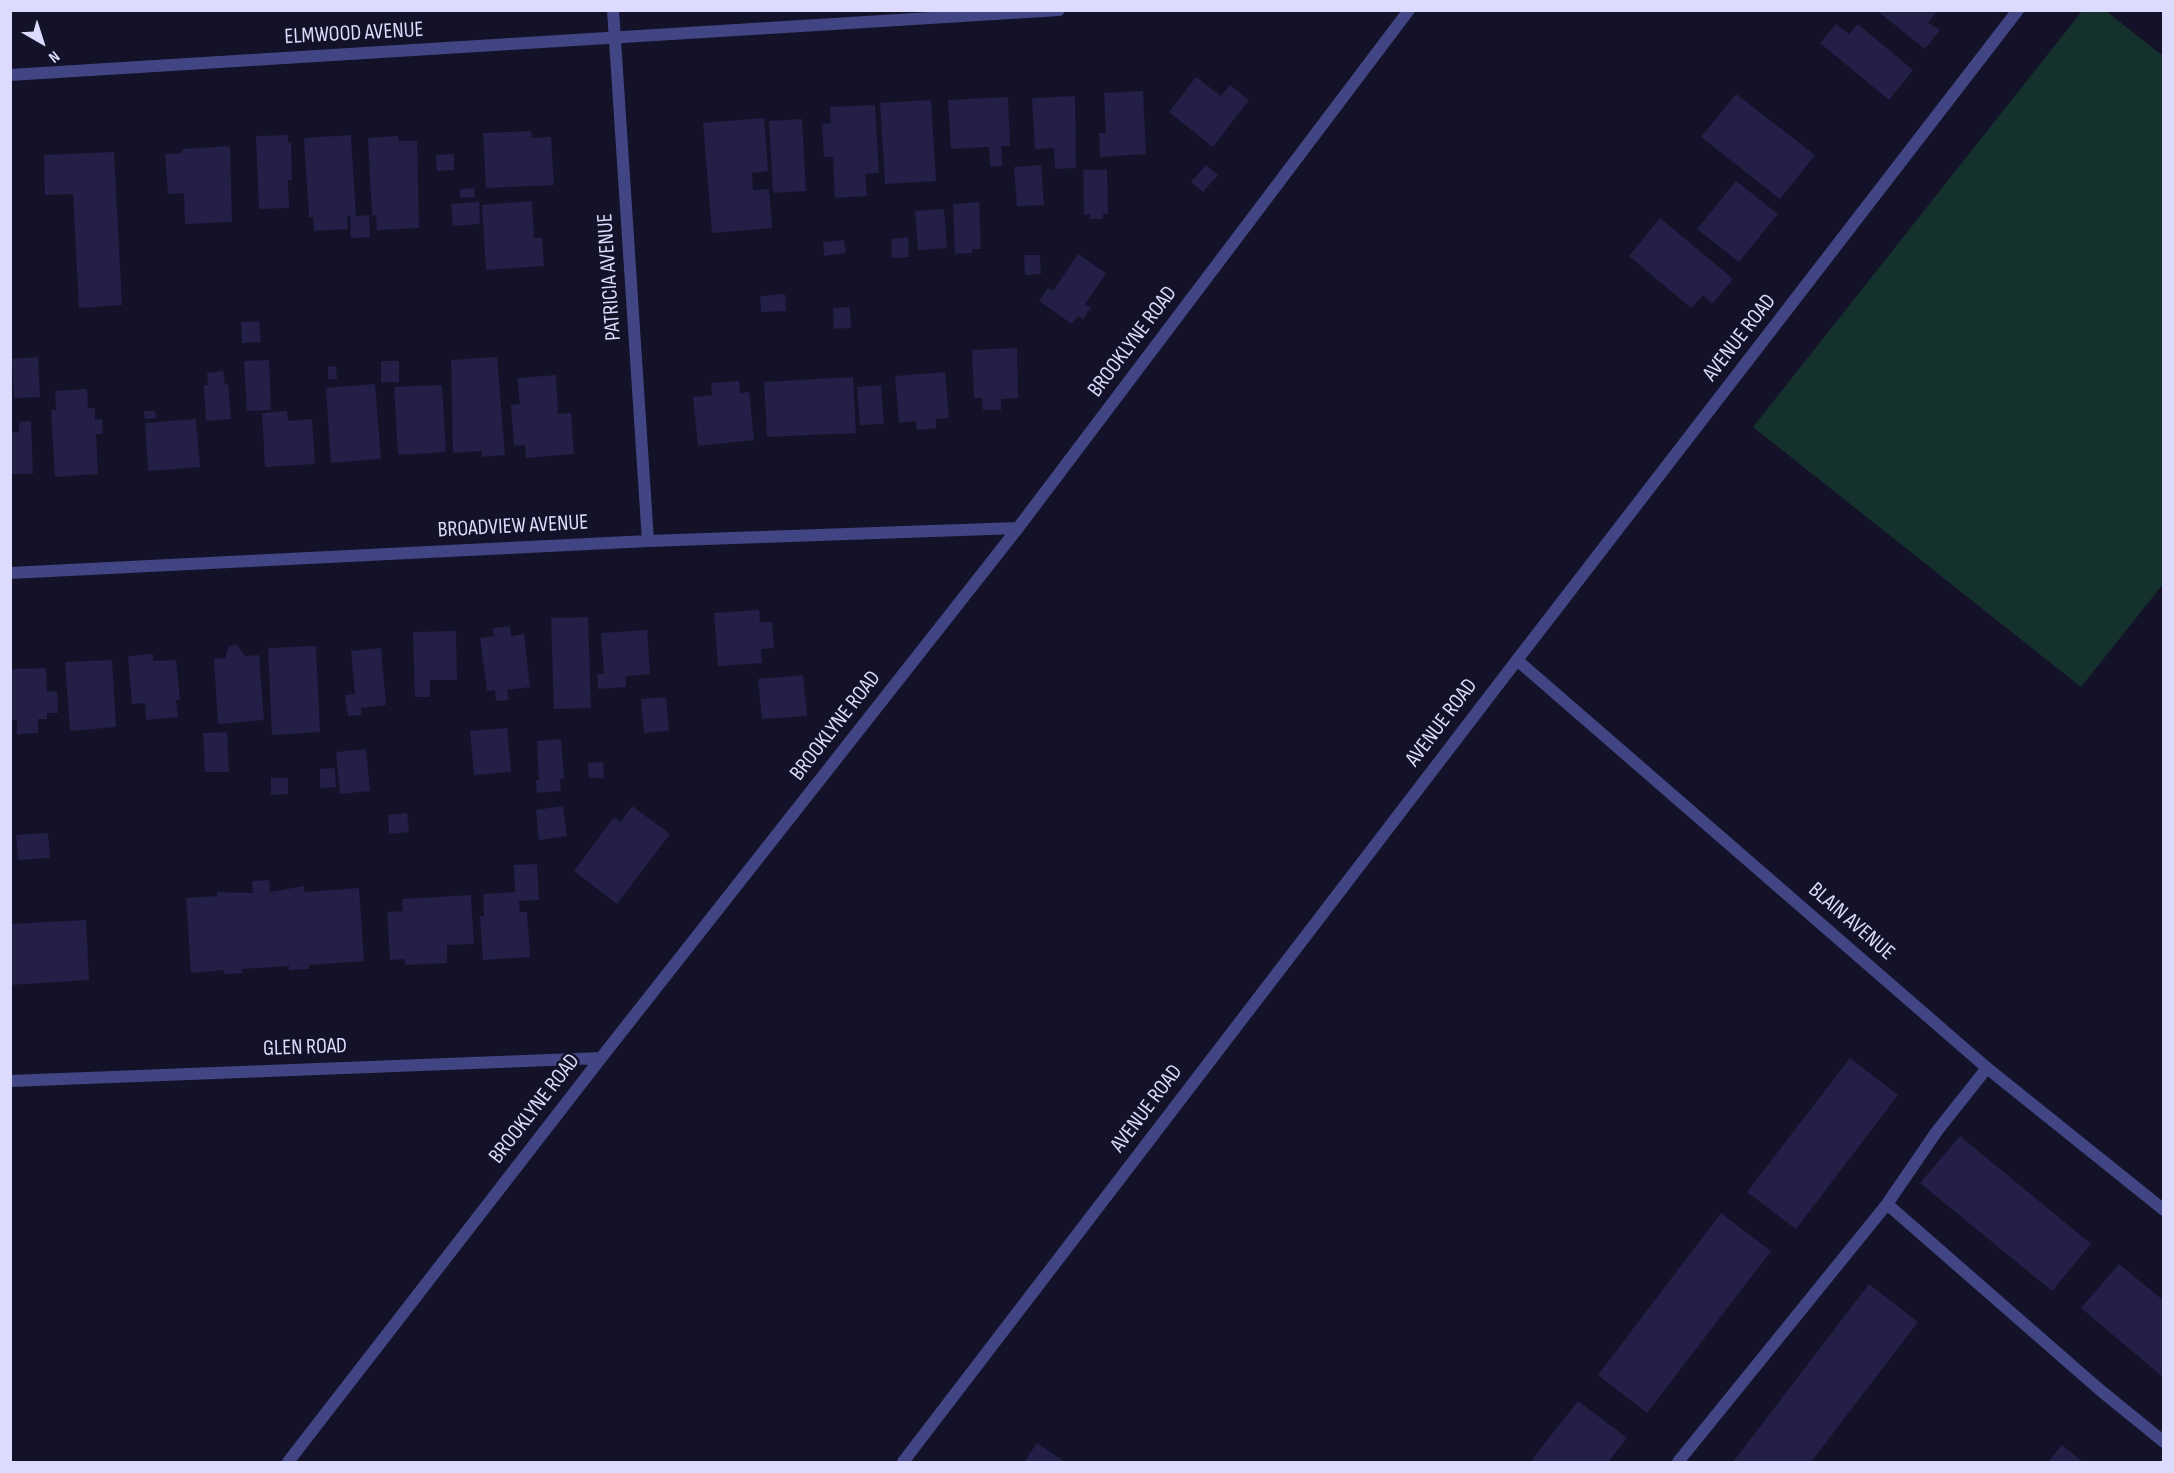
<!DOCTYPE html>
<style>
body{margin:0}
#map{position:relative;width:2174px;height:1473px;overflow:hidden;background:#131228;font-family:"Sofia Sans Condensed",sans-serif}
canvas{display:block}
.frame{position:absolute;inset:0;border:12px solid #dcdbfd;pointer-events:none}
.north{position:absolute;left:12px;top:12px;width:60px;height:60px;-webkit-text-stroke:4px #131228;paint-order:stroke;rotate:141deg;font-size:16px;font-weight:700;line-height:24px;text-align:center;color:#dcdbfd}
.north::after{content:'';display:block;margin:auto;width:21px;height:27px;background:#dcdbfd;clip-path:polygon(50% 0,100% 100%,50% 72%,0 100%)}
</style>
<div id="map">
<canvas width="2174" height="1473"></canvas>
<div class="frame"></div>
<div class="north">N</div>
</div>
<script>
const context = document.querySelector('canvas').getContext('2d');
context.lineJoin = 'round';
function fill(path, color) {
  context.fillStyle = color;
  context.fill(path, 'evenodd');
}
function poly(rows) {
  const path = new Path2D();
  for (const r of rows) {
    path.moveTo(r[0], r[1]);
    for (let i = 2; i < r.length; i += 2) path.lineTo(r[i], r[i + 1]);
  }
  return path;
}
function trace(path, color, width, dash) {
  context.strokeStyle = color;
  context.lineWidth = width;
  context.lineCap = dash ? 'butt' : 'round';
  context.setLineDash(dash || []);
  context.stroke(path);
}
function write(font, color, halo, rows, align = 'center') {
  context.font = font + ' "Sofia Sans Condensed",sans-serif';
  context.lineWidth = 5;
  context.setLineDash([]);
  context.textBaseline = 'middle';
  context.strokeStyle = halo;
  context.fillStyle = color;
  for (const [text, x, y, turn = 0] of rows) {
    context.save();
    context.translate(x, y);
    context.rotate((+turn || 0) * Math.PI / 180);
    context.textAlign = isNaN(turn) ? turn : align;
    if (halo) context.strokeText(text, 0, 0);
    context.fillText(text, 0, 0);
    context.restore();
  }
}
fill(poly([
 [2082,11,2106,11,2163,56,2164,583,2081,687,1753,427]
]), '#15312d');
fill(poly([
 [1876,10,1935,10,1936,12,1928,23,1940,30,1925,49],
 [1836,24,1849,34,1858,24,1913,70,1889,100,1820,43],
 [1196,77,1221,96,1230,85,1249,100,1213,147,1169,112],
 [1143,91,1146,154,1100,157,1099,133,1106,133,1104,93],
 [1736,94,1815,155,1780,199,1701,137],
 [1075,96,1076,168,1055,169,1054,148,1035,149,1032,98],
 [1008,97,1010,146,1001,146,1002,166,990,167,989,147,951,149,948,100],
 [931,100,936,181,885,184,880,103],
 [875,105,879,173,865,174,867,196,835,198,833,157,824,157,822,124,831,123,830,107],
 [764,118,768,171,752,173,753,190,769,189,772,228,712,233,703,123],
 [802,119,806,191,773,193,769,121],
 [531,131,532,138,551,137,554,185,486,188,483,133],
 [288,135,288,143,291,143,292,180,288,180,289,208,259,209,256,136],
 [351,135,356,216,369,215,370,237,351,238,350,216,347,216,348,229,314,231,313,217,309,217,304,138],
 [398,136,399,141,417,141,419,228,377,230,376,215,372,216,368,138],
 [230,146,232,222,185,224,184,193,168,194,165,154,182,153,182,149],
 [114,152,122,305,79,308,73,194,45,195,44,155],
 [454,154,454,170,437,171,436,155],
 [1041,165,1044,205,1017,206,1014,167],
 [1206,165,1218,175,1203,192,1191,182],
 [1083,170,1107,170,1108,214,1103,214,1103,219,1090,219,1090,214,1084,215],
 [1736,181,1778,214,1739,262,1697,229],
 [474,188,475,197,460,198,460,189],
 [532,201,534,238,542,238,544,266,486,270,482,205],
 [479,202,480,224,453,226,451,204],
 [979,202,981,249,972,249,972,253,955,254,953,204],
 [944,209,947,248,918,250,915,211],
 [1660,218,1733,279,1712,304,1703,295,1691,308,1629,256],
 [908,237,909,257,892,258,891,239],
 [844,240,846,253,824,256,823,242],
 [1078,254,1106,273,1085,304,1091,308,1083,319,1078,316,1072,324,1039,301,1048,288,1053,291],
 [1024,255,1040,255,1041,274,1025,275],
 [785,294,786,311,761,312,760,296],
 [850,307,851,328,834,329,833,308],
 [259,321,261,342,242,343,241,322],
 [1017,348,1018,398,1001,399,1001,410,983,410,982,398,974,398,972,350],
 [38,357,40,397,14,398,12,359],
 [497,357,505,455,482,457,482,451,453,453,451,360],
 [269,360,271,410,247,411,244,361],
 [381,361,399,361,399,382,381,382],
 [336,366,337,379,328,379,328,367],
 [223,371,225,385,228,384,231,419,206,421,204,385,208,385,207,373],
 [945,372,949,418,936,419,936,428,917,430,916,421,899,423,895,376],
 [556,375,558,414,571,413,574,454,526,458,525,445,514,446,511,405,520,404,517,378],
 [853,377,856,433,767,437,764,382],
 [739,381,740,393,749,392,754,440,698,446,693,397,712,395,711,383],
 [375,384,381,459,331,463,326,388],
 [442,385,446,452,398,455,394,387],
 [881,385,884,424,860,425,857,387],
 [87,389,88,408,95,408,95,420,102,419,103,434,96,434,98,474,55,477,51,410,56,410,55,391],
 [144,411,155,411,156,418,145,419],
 [287,411,288,421,312,419,315,464,265,467,262,413],
 [196,419,200,467,148,471,145,423],
 [31,421,33,474,10,474,10,432,19,432,19,422],
 [759,610,760,622,772,622,774,648,761,649,762,663,718,666,714,613],
 [588,617,591,708,554,709,551,618],
 [510,626,511,636,524,634,530,687,507,690,509,700,496,701,495,690,487,691,480,638,494,636,493,628],
 [647,630,650,674,626,676,626,687,598,689,597,674,604,674,601,633],
 [456,631,457,680,430,680,430,697,415,697,413,632],
 [237,645,245,656,259,655,264,720,218,724,214,659,225,658,229,646],
 [316,646,320,732,272,735,268,648],
 [381,648,386,705,361,708,361,715,348,716,345,695,355,694,351,651],
 [153,654,153,661,176,660,180,700,176,700,178,717,146,720,145,703,132,704,128,656],
 [112,660,116,727,70,731,65,662],
 [46,668,47,692,57,691,58,713,47,713,47,719,38,719,38,733,17,734,17,720,10,720,10,669],
 [803,675,807,716,762,719,758,679],
 [666,697,669,731,644,733,641,699],
 [507,728,511,772,474,775,470,731],
 [227,732,229,772,205,772,203,733],
 [561,739,564,778,560,779,561,791,537,793,536,780,539,780,537,741],
 [366,749,370,791,340,794,336,752],
 [603,762,604,778,589,778,588,763],
 [335,768,336,787,320,788,320,769],
 [271,778,288,778,288,794,271,795],
 [563,806,567,836,539,840,536,810],
 [632,806,670,834,617,904,574,871,614,817,621,822],
 [407,813,409,832,389,834,388,815],
 [48,833,50,858,18,860,16,835],
 [537,864,539,900,519,901,520,912,527,912,530,957,483,960,480,916,484,916,483,894,515,892,514,865],
 [269,880,270,892,304,886,304,892,359,888,364,961,309,965,309,969,289,970,289,966,242,969,242,973,223,974,224,970,191,973,186,898,217,896,217,892,253,893,252,881],
 [471,895,474,944,447,945,447,963,405,965,405,959,390,960,387,912,403,911,402,899],
 [86,920,89,980,10,985,10,924],
 [1850,1058,1898,1095,1796,1229,1747,1192],
 [1960,1136,2091,1244,2052,1291,1920,1183],
 [1721,1213,1771,1251,1647,1413,1598,1375],
 [2119,1264,2164,1301,2164,1378,2081,1308],
 [1869,1284,1918,1322,1811,1462,1733,1462],
 [1578,1401,1627,1438,1608,1462,1530,1462],
 [1037,1443,1065,1462,1024,1462],
 [2062,1445,2083,1462,2048,1462]
]), '#231f47');
trace(poly([
 [1887,1204,2100,1390,2164,1442],
 [1678,1462,1887,1204,1937,1131,1987,1068]
]), '#414583', 12);
trace(poly([
 [613,10,648,541],
 [10,75,1059,10],
 [10,573,648,541,1018,528],
 [1517,660,1987,1068,2164,1210],
 [10,1081,601,1058],
 [288,1462,601,1058,1018,528,1409,10]
]), '#414583', 12);
trace(poly([
 [903,1462,1517,660,2018,10]
]), '#414583', 12);
write('22px', '#dcdbfd', '#131228', [
 ["ELMWOOD AVENUE",354,34,-3],
 ["PATRICIA AVENUE",610,277,-94],
 ["AVENUE ROAD",1740,338,-52],
 ["BROOKLYNE ROAD",1133,342,-53],
 ["BROADVIEW AVENUE",513,527,-3],
 ["AVENUE ROAD",1442,723,-53],
 ["BROOKLYNE ROAD",836,726,-52],
 ["BLAIN AVENUE",1851,922,41],
 ["GLEN ROAD",305,1048,-2],
 ["BROOKLYNE ROAD",535,1109,-52],
 ["AVENUE ROAD",1147,1109,-53]
]);
</script>
